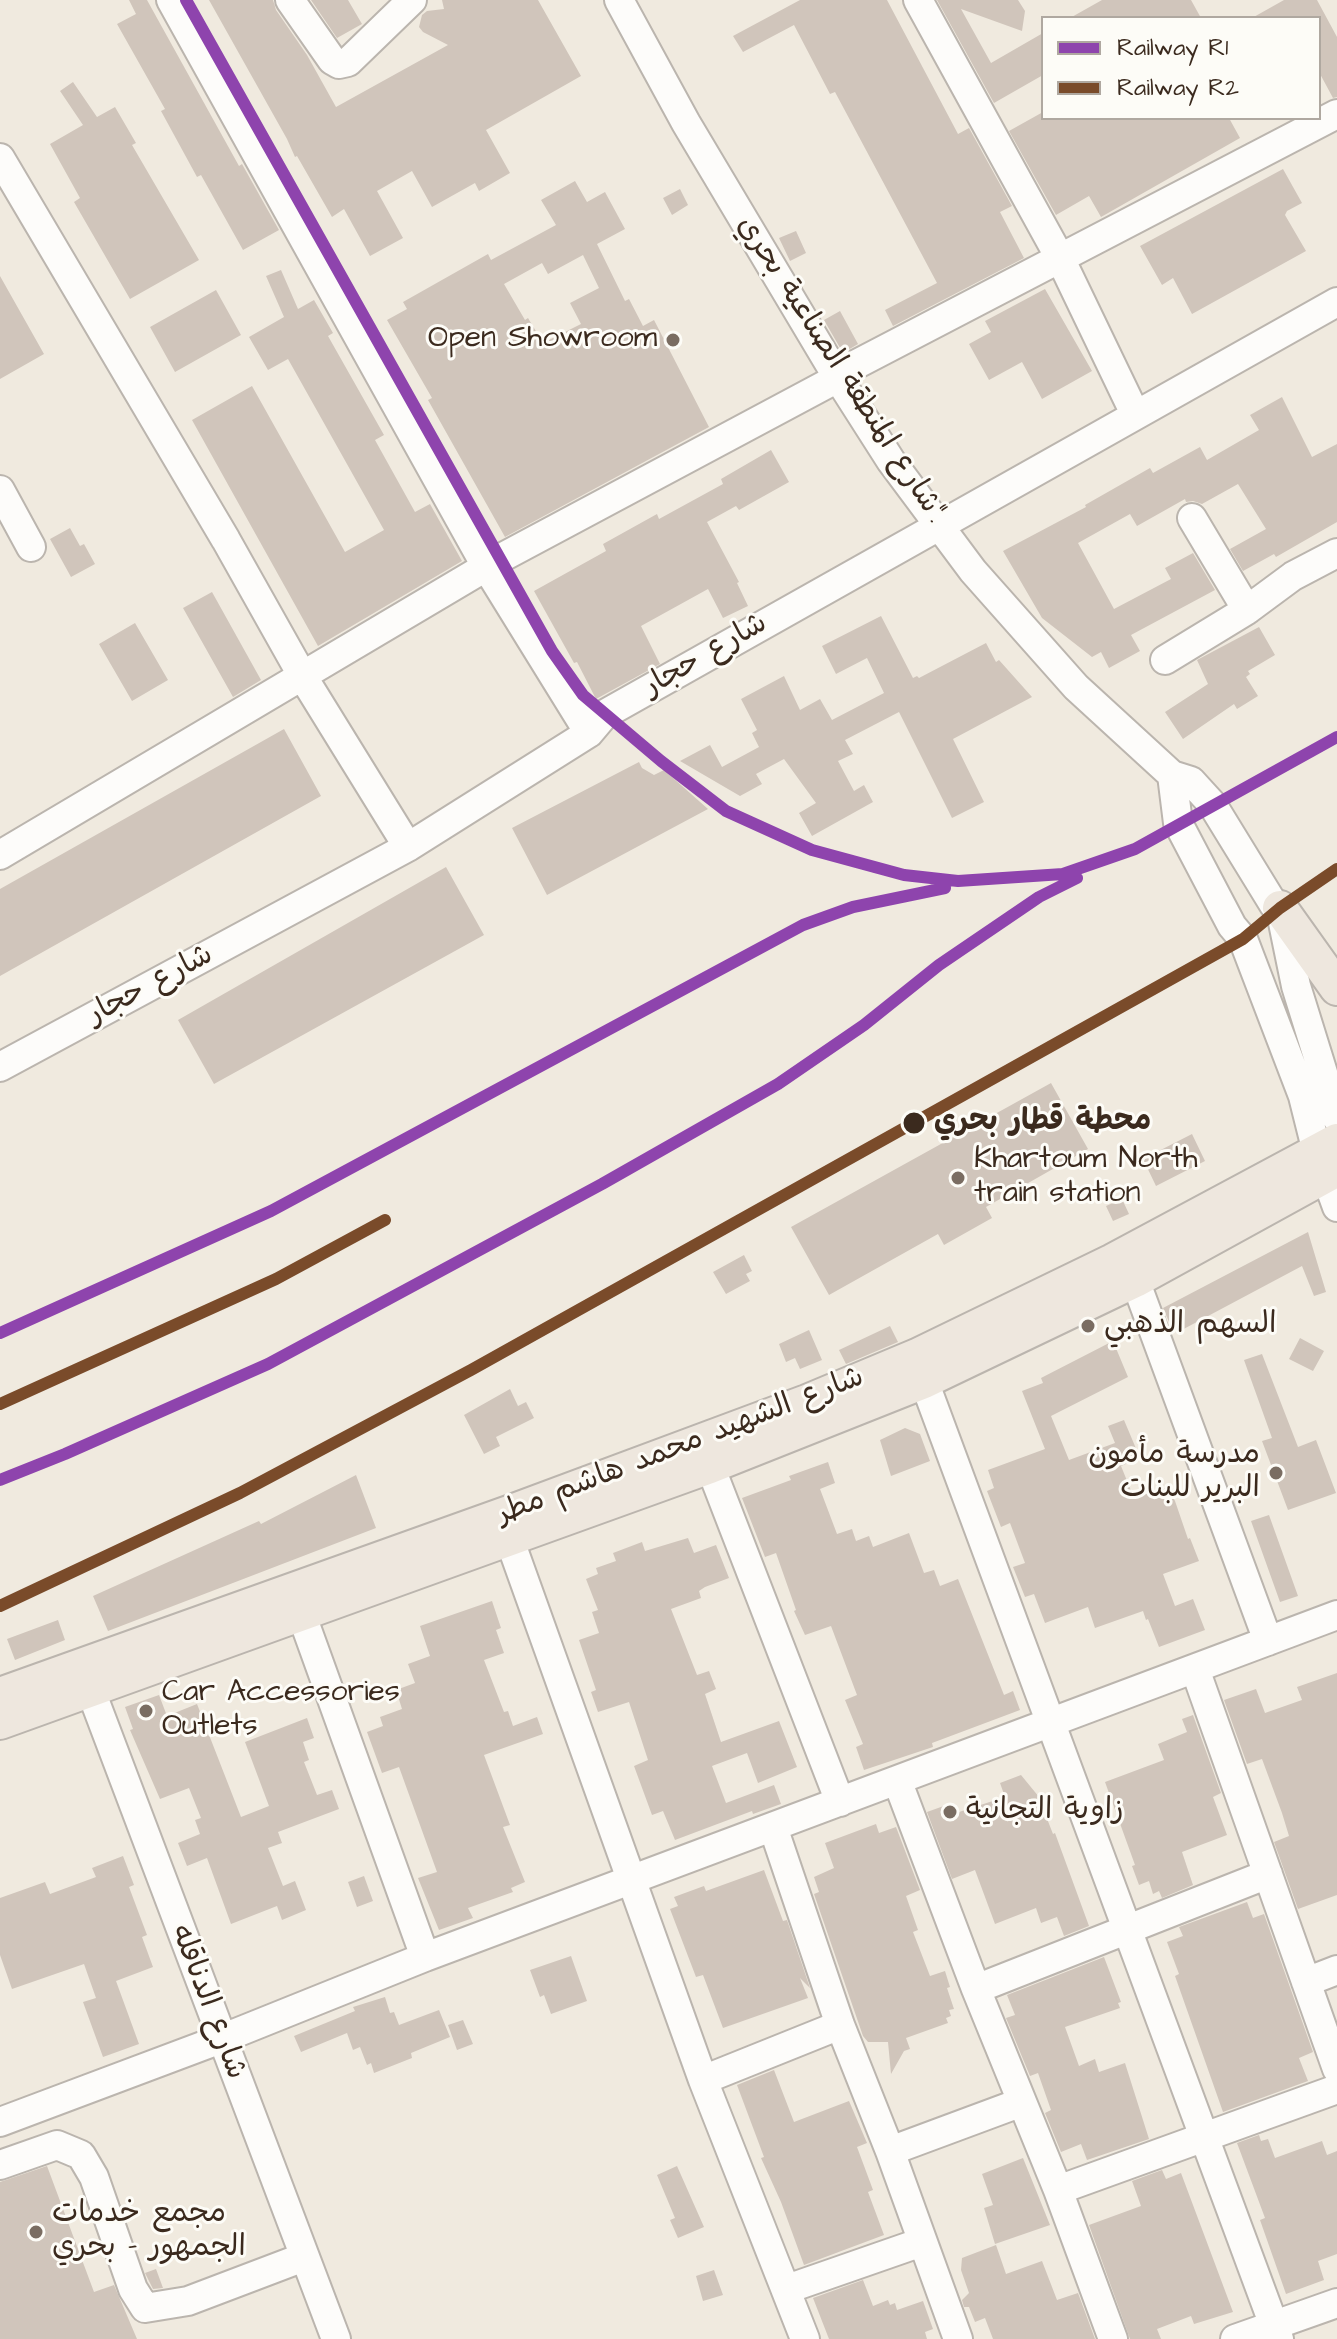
<!DOCTYPE html>
<meta charset="utf-8">
<style>
body{margin:0}
#map{position:relative;width:1337px;height:2339px;overflow:hidden;background:#f0eadf;font-family:"Architects Daughter",sans-serif}
canvas{display:block}
.legend{position:absolute;left:1041px;top:16px;width:280px;height:104px;box-sizing:border-box;background:#fdfcf7;border:2px solid #afa8a0;margin:0;padding:10px 14px;list-style:none;font-size:24px;color:#3b2a1e}
.legend li{display:flex;align-items:center;gap:16px;height:40px}
.legend b{width:40px;border:2px solid #afa8a0}
</style>
<div id="map">
<canvas width="1337" height="2339"></canvas>
<ul class="legend">
<li><b style="height:10px;background:#8e44ad"></b>Railway R1</li>
<li><b style="height:10px;background:#7a4b2a"></b>Railway R2</li>
</ul>
</div>
<script>
const context = document.querySelector('canvas').getContext('2d');
context.lineJoin = 'round';
function fill(path, color) {
  context.fillStyle = color;
  context.fill(path, 'evenodd');
}
function poly(rows) {
  const path = new Path2D();
  for (const r of rows) {
    path.moveTo(r[0], r[1]);
    for (let i = 2; i < r.length; i += 2) path.lineTo(r[i], r[i + 1]);
  }
  return path;
}
function trace(path, color, width, dash) {
  context.strokeStyle = color;
  context.lineWidth = width;
  context.lineCap = dash ? 'butt' : 'round';
  context.setLineDash(dash || []);
  context.stroke(path);
}
function write(font, color, halo, rows, align = 'center') {
  context.font = font + ' "Architects Daughter","Playpen Sans Arabic",sans-serif';
  context.lineWidth = 6;
  context.setLineDash([]);
  context.textBaseline = 'middle';
  context.strokeStyle = halo;
  context.fillStyle = color;
  for (const [text, x, y, turn = 0] of rows) {
    context.save();
    context.translate(x, y);
    context.rotate((+turn || 0) * Math.PI / 180);
    context.textAlign = isNaN(turn) ? turn : align;
    if (halo) context.strokeText(text, 0, 0);
    context.fillText(text, 0, 0);
    context.restore();
  }
}
fill(poly([
 [129,0,147,0,239,166,242,164,279,230,243,250,201,175,197,177,161,111,165,109,117,24,136,14],
 [209,0,273,0,276,10,307,55,336,107,448,45,423,32,419,27,422,15,427,11,444,9,442,0,538,0,581,76,486,130,510,173,479,191,475,183,432,207,412,171,377,191,403,238,370,256,344,209,332,217,297,156,295,157,287,139],
 [311,0,348,0,362,24,337,38],
 [800,0,887,0,958,134,969,128,1012,206,1000,212,1024,258,893,326,885,310,937,283,835,92,830,94,794,25,743,52,733,36],
 [937,0,1018,0,1025,11,1022,31,961,9,991,63,1043,33,1043,75,994,103],
 [1102,0,1191,0,1201,18,1070,18],
 [1284,0,1317,0,1337,37,1337,97,1333,98,1319,72,1319,18,1252,18],
 [73,82,97,117,115,107,136,143,132,145,199,260,130,299,74,202,80,198,50,144,83,125,60,91],
 [1043,112,1043,118,1229,118,1240,138,1101,217,1089,196,1056,215,1009,131],
 [1283,169,1302,203,1287,211,1285,215,1306,251,1192,314,1173,278,1162,285,1140,246],
 [575,181,587,202,605,192,625,229,597,244,625,301,629,299,643,326,654,320,709,427,505,537,428,400,432,398,387,320,407,309,403,302,488,254,491,260,556,225,541,200],
 [583,255,599,288,570,303,581,324,543,343,528,318,525,320,504,284,542,263,548,274],
 [680,189,688,205,672,215,663,198],
 [796,231,806,253,790,261,779,238],
 [281,270,298,309,314,300,333,333,328,336,384,435,375,440,415,512,430,504,462,561,318,646,192,420,252,386,345,552,384,530,288,359,268,370,249,337,284,317,266,276],
 [0,276,44,354,0,379],
 [1045,289,1092,371,1042,399,1022,362,989,380,969,344,991,332,985,321],
 [216,290,241,335,175,372,150,327],
 [840,311,858,344,843,353,824,320],
 [1282,397,1312,457,1337,444,1337,522,1276,557,1274,554,1243,571,1230,549,1266,529,1238,484,1202,504,1193,501,1186,502,1185,499,1137,526,1130,514,1078,543,1114,609,1171,579,1165,568,1193,553,1215,590,1131,635,1140,651,1109,668,1101,652,1092,657,1042,618,1003,551,1086,507,1085,505,1150,468,1153,473,1200,447,1207,460,1259,430,1250,415],
 [771,450,789,482,739,510,736,506,707,522,739,582,737,583,748,606,723,618,708,589,641,626,660,664,596,699,577,662,574,663,534,591,606,551,603,544,657,514,659,519,723,484,721,479],
 [70,528,80,546,84,544,95,564,71,577,50,539],
 [212,592,261,680,233,697,183,608],
 [881,616,913,678,917,676,919,678,986,643,996,662,999,660,1032,697,953,739,984,802,952,818,899,712,845,740,853,754,838,761,854,791,864,785,873,802,812,836,799,813,816,803,784,759,756,774,762,784,740,796,680,761,710,745,722,767,759,747,752,733,757,730,741,699,784,676,800,710,820,699,832,720,884,693,867,658,836,674,822,646],
 [135,623,168,680,132,701,99,644],
 [1259,627,1275,655,1248,671,1250,674,1246,677,1258,696,1237,709,1234,704,1183,739,1165,712,1208,684,1197,660],
 [284,729,321,796,0,976,0,889],
 [639,762,642,768,654,775,664,770,708,809,547,895,512,828],
 [446,867,484,935,214,1084,178,1020],
 [1051,1083,1088,1149,986,1207,992,1218,944,1245,938,1234,829,1295,791,1227],
 [1192,1134,1205,1161,1156,1186,1143,1159],
 [1122,1199,1129,1214,1113,1221,1106,1206],
 [1308,1232,1326,1292,1314,1296,1302,1266,1178,1332,1173,1323,1170,1324,1163,1308],
 [744,1255,752,1271,746,1274,750,1281,726,1294,713,1272],
 [890,1326,898,1342,846,1364,839,1350],
 [809,1330,822,1360,800,1369,795,1358,786,1362,779,1344],
 [1300,1338,1324,1351,1313,1371,1289,1359],
 [1113,1341,1128,1377,1051,1416,1069,1460,1115,1443,1108,1426,1124,1420,1140,1458,1121,1466,1134,1498,1168,1487,1175,1501,1188,1539,1190,1538,1199,1561,1163,1574,1175,1606,1193,1599,1205,1630,1159,1647,1148,1619,1146,1620,1143,1611,1095,1628,1088,1607,1045,1623,1034,1594,1025,1597,1013,1567,1025,1563,1010,1523,1001,1527,987,1491,994,1488,988,1470,1045,1449,1022,1391,1043,1383,1041,1378],
 [1262,1354,1298,1447,1316,1440,1336,1493,1288,1510,1262,1441,1272,1438,1244,1360],
 [510,1389,518,1406,526,1402,534,1418,496,1437,500,1446,484,1454,464,1415],
 [905,1428,920,1434,930,1461,891,1476,880,1440],
 [828,1462,835,1483,820,1489,837,1534,852,1529,856,1541,869,1536,873,1547,909,1533,924,1573,934,1570,940,1586,958,1579,1004,1695,1013,1691,1020,1710,932,1743,933,1747,864,1770,856,1747,863,1744,845,1700,857,1695,831,1626,805,1635,794,1611,796,1610,776,1553,765,1557,742,1498,791,1480,789,1476],
 [356,1475,376,1528,108,1631,93,1596,259,1521,261,1524],
 [1269,1515,1298,1596,1280,1602,1251,1521],
 [688,1538,694,1553,716,1545,729,1578,705,1587,699,1591,701,1598,671,1609,697,1675,709,1671,716,1689,705,1694,721,1742,779,1721,797,1767,758,1783,747,1753,712,1766,726,1803,774,1785,781,1804,753,1814,752,1811,675,1840,663,1811,652,1815,634,1766,648,1760,629,1702,598,1712,591,1692,596,1690,579,1640,599,1633,592,1612,598,1610,586,1579,598,1574,596,1568,616,1561,613,1553,642,1542,645,1551],
 [492,1601,501,1628,496,1630,504,1653,484,1660,504,1712,508,1711,513,1726,537,1717,543,1734,484,1755,510,1825,503,1827,525,1882,511,1888,513,1892,468,1908,473,1918,439,1930,418,1878,437,1872,399,1767,382,1773,367,1732,383,1726,380,1717,402,1709,396,1690,415,1683,408,1664,430,1656,420,1626],
 [58,1620,65,1640,15,1660,7,1639],
 [1337,1673,1337,1895,1298,1909,1274,1842,1289,1836,1282,1813,1262,1759,1247,1764,1224,1700,1256,1689,1265,1713,1302,1700,1297,1687],
 [159,1695,167,1716,197,1704,241,1817,269,1806,245,1742,307,1718,314,1738,303,1742,309,1760,304,1762,317,1795,332,1790,339,1809,278,1832,282,1843,268,1848,283,1886,295,1881,306,1910,282,1920,277,1906,231,1924,207,1858,187,1866,178,1843,200,1834,195,1820,201,1818,189,1788,160,1799,130,1730,133,1729,125,1707],
 [1193,1715,1221,1793,1213,1797,1227,1835,1182,1852,1193,1885,1162,1898,1159,1891,1153,1894,1149,1881,1139,1885,1132,1866,1135,1865,1105,1782,1164,1760,1158,1744,1187,1732,1182,1719],
 [1021,1775,1044,1803,1044,1811,1053,1834,1055,1833,1089,1926,1064,1936,1057,1917,1041,1923,1036,1908,995,1924,975,1870,952,1879,927,1812,952,1803,956,1813,1005,1797,1000,1783],
 [876,1824,879,1833,896,1827,920,1890,906,1896,918,1930,913,1932,930,1976,945,1971,950,1987,947,1988,954,2009,949,2010,951,2016,946,2018,948,2023,906,2038,910,2049,904,2051,891,2074,888,2042,868,2042,863,2036,814,1894,819,1892,814,1877,834,1868,825,1843],
 [123,1856,134,1885,129,1887,147,1935,142,1937,153,1967,116,1981,139,2044,103,2057,83,2002,96,1998,84,1964,12,1989,0,1955,0,1898,45,1882,50,1894,96,1877,92,1868],
 [764,1870,783,1921,787,1920,810,1988,800,1978,808,1998,723,2028,703,1975,696,1977,670,1909,678,1906,674,1897,704,1886,706,1891],
 [364,1876,373,1901,357,1907,348,1882],
 [1247,1902,1253,1918,1264,1914,1313,2052,1299,2058,1308,2081,1223,2112,1175,1976,1179,1974,1167,1942,1183,1936,1179,1927],
 [571,1956,587,2001,551,2014,544,1995,540,1997,530,1970],
 [1104,1957,1121,2002,1118,2003,1120,2008,1065,2027,1079,2066,1095,2059,1099,2072,1125,2063,1149,2139,1087,2160,1081,2144,1061,2152,1045,2113,1051,2110,1038,2073,1030,2076,1006,2018,1015,2015,1007,1995],
 [385,1997,390,2013,394,2012,399,2025,439,2010,450,2037,411,2053,412,2058,374,2073,371,2063,367,2065,360,2047,353,2050,347,2033,301,2052,294,2036,355,2011,353,2007],
 [463,2020,473,2044,457,2050,448,2025],
 [774,2070,794,2122,849,2101,867,2143,857,2147,873,2190,868,2192,884,2235,804,2265,781,2202,761,2158,764,2157,737,2085],
 [1259,2135,1261,2141,1268,2139,1275,2158,1322,2141,1327,2155,1337,2151,1337,2254,1318,2261,1324,2280,1286,2294,1260,2220,1265,2218,1237,2143],
 [1023,2158,1050,2225,995,2244,984,2208,993,2205,982,2174],
 [47,2166,94,2292,114,2285,137,2339,0,2339,0,2182],
 [677,2166,704,2227,678,2238,670,2220,675,2218,657,2175],
 [1162,2170,1166,2179,1181,2173,1233,2312,1194,2324,1191,2316,1157,2329,1161,2339,1130,2339,1089,2225,1141,2206,1132,2181],
 [996,2245,1006,2274,1042,2261,1057,2300,1078,2293,1095,2339,993,2339,985,2318,975,2322,969,2307,964,2307,962,2300,969,2293,961,2270,962,2258],
 [156,2269,163,2288,153,2289,145,2273],
 [714,2270,723,2295,703,2301,696,2276],
 [863,2280,873,2306,888,2300,890,2305,895,2303,897,2310,923,2301,933,2329,925,2332,927,2339,829,2339,813,2298]
]), '#d0c5bb');
const minor = poly([
 [171,0,487,568,589,733],
 [290,0,332,60,339,64,348,62,412,0],
 [619,0,686,123,838,378,891,461,973,571,1076,687,1172,775,1191,781,1212,804,1274,905,1280,908,1296,986,1337,1118],
 [918,0,1060,258,1135,414],
 [0,158,226,540,303,677,408,847],
 [0,490,31,547],
 [1192,518,1247,610],
 [1165,660,1247,610,1293,576,1337,553],
 [1172,775,1178,823,1232,926,1243,939,1303,1096,1317,1152,1337,1207],
 [0,855,501,558,838,378,855,365,1337,114],
 [0,1067,408,847,589,733,605,714,1337,302],
 [1135,1280,1268,1641],
 [924,1381,1279,2339],
 [710,1466,840,1802],
 [509,1538,703,2080,805,2339],
 [301,1613,425,1957],
 [1195,1669,1337,2069],
 [83,1670,336,2339],
 [897,1780,976,1989,1058,2190,1113,2339],
 [773,1827,840,2025,890,2151,958,2339],
 [1306,1982,1337,1970],
 [976,1989,1268,1874],
 [703,2080,840,2025],
 [0,2122,221,2039,425,1957,1337,1615],
 [890,2151,1022,2102],
 [0,2165,57,2145,81,2155,94,2177,133,2289,145,2308,188,2301,304,2257],
 [1058,2190,1337,2089],
 [787,2289,922,2242],
 [1235,2339,1337,2303]
]);
const major = poly([
 [1280,908,1337,988],
 [0,1695,509,1513,807,1402,917,1356,1113,1261,1337,1141],
 [0,1722,710,1466,924,1381,1135,1280,1337,1169]
]);
trace(minor, '#bbb5ae', 32);
trace(major, '#bbb5ae', 38);
trace(minor, '#fdfcfa', 28);
trace(major, '#eee7de', 34);
trace(poly([
 [186,0,552,651,583,695,661,761,726,811,812,850,904,875,958,881,1063,874,1135,849,1337,737],
 [0,1333,271,1211,803,925,853,907,945,888],
 [0,1480,65,1454,268,1364,602,1184,778,1084,864,1025,939,965,1039,897,1077,878]
]), '#8e44ad', 12);
trace(poly([
 [0,1404,276,1279,385,1220],
 [0,1606,240,1493,471,1370,1243,939,1280,908,1337,869]
]), '#7a4b2a', 12);
for (const [x, y, r, color] of [
 [673,340,8,"#7a6d62"],
 [914,1123,12,"#3b2a1e"],
 [958,1178,8,"#7a6d62"],
 [1088,1326,8,"#7a6d62"],
 [1276,1473,8,"#7a6d62"],
 [146,1711,8,"#7a6d62"],
 [950,1812,8,"#7a6d62"],
 [36,2232,8,"#7a6d62"]
]) {
  const dot = new Path2D();
  dot.arc(x, y, r, 0, 2 * Math.PI);
  context.fillStyle = color;
  context.fill(dot);
  trace(dot, '#fdfcf7', 3);
}
write('30px', '#3b2a1e', '#fdfcf7', [
 ["Open Showroom",657,340,"right"],
 ["Khartoum North",974,1161],
 ["train station",974,1195],
 ["السهم الذهبي",1104,1326],
 ["مدرسة مأمون",1260,1456,"right"],
 ["البرير للبنات",1260,1490,"right"],
 ["Car Accessories",162,1694],
 ["Outlets",162,1728],
 ["زاوية التجانية",966,1812],
 ["مجمع خدمات",52,2215],
 ["الجمهور - بحري",52,2249]
], 'left');
write('30px', '#3b2a1e', '#fdfcf7', [
 ["شارع المنطقة الصناعية بحري\".",840,370,57],
 ["شارع حجار",706,656,-30],
 ["شارع حجار",151,986,-28],
 ["شارع الشهيد محمد هاشم مطر",681,1447,-21],
 ["شارع الدناقله",207,2002,69]
]);
write('bold 30px', '#3b2a1e', '#fdfcf7', [
 ["محطة قطار بحري",934,1123]
], 'left');
</script>
